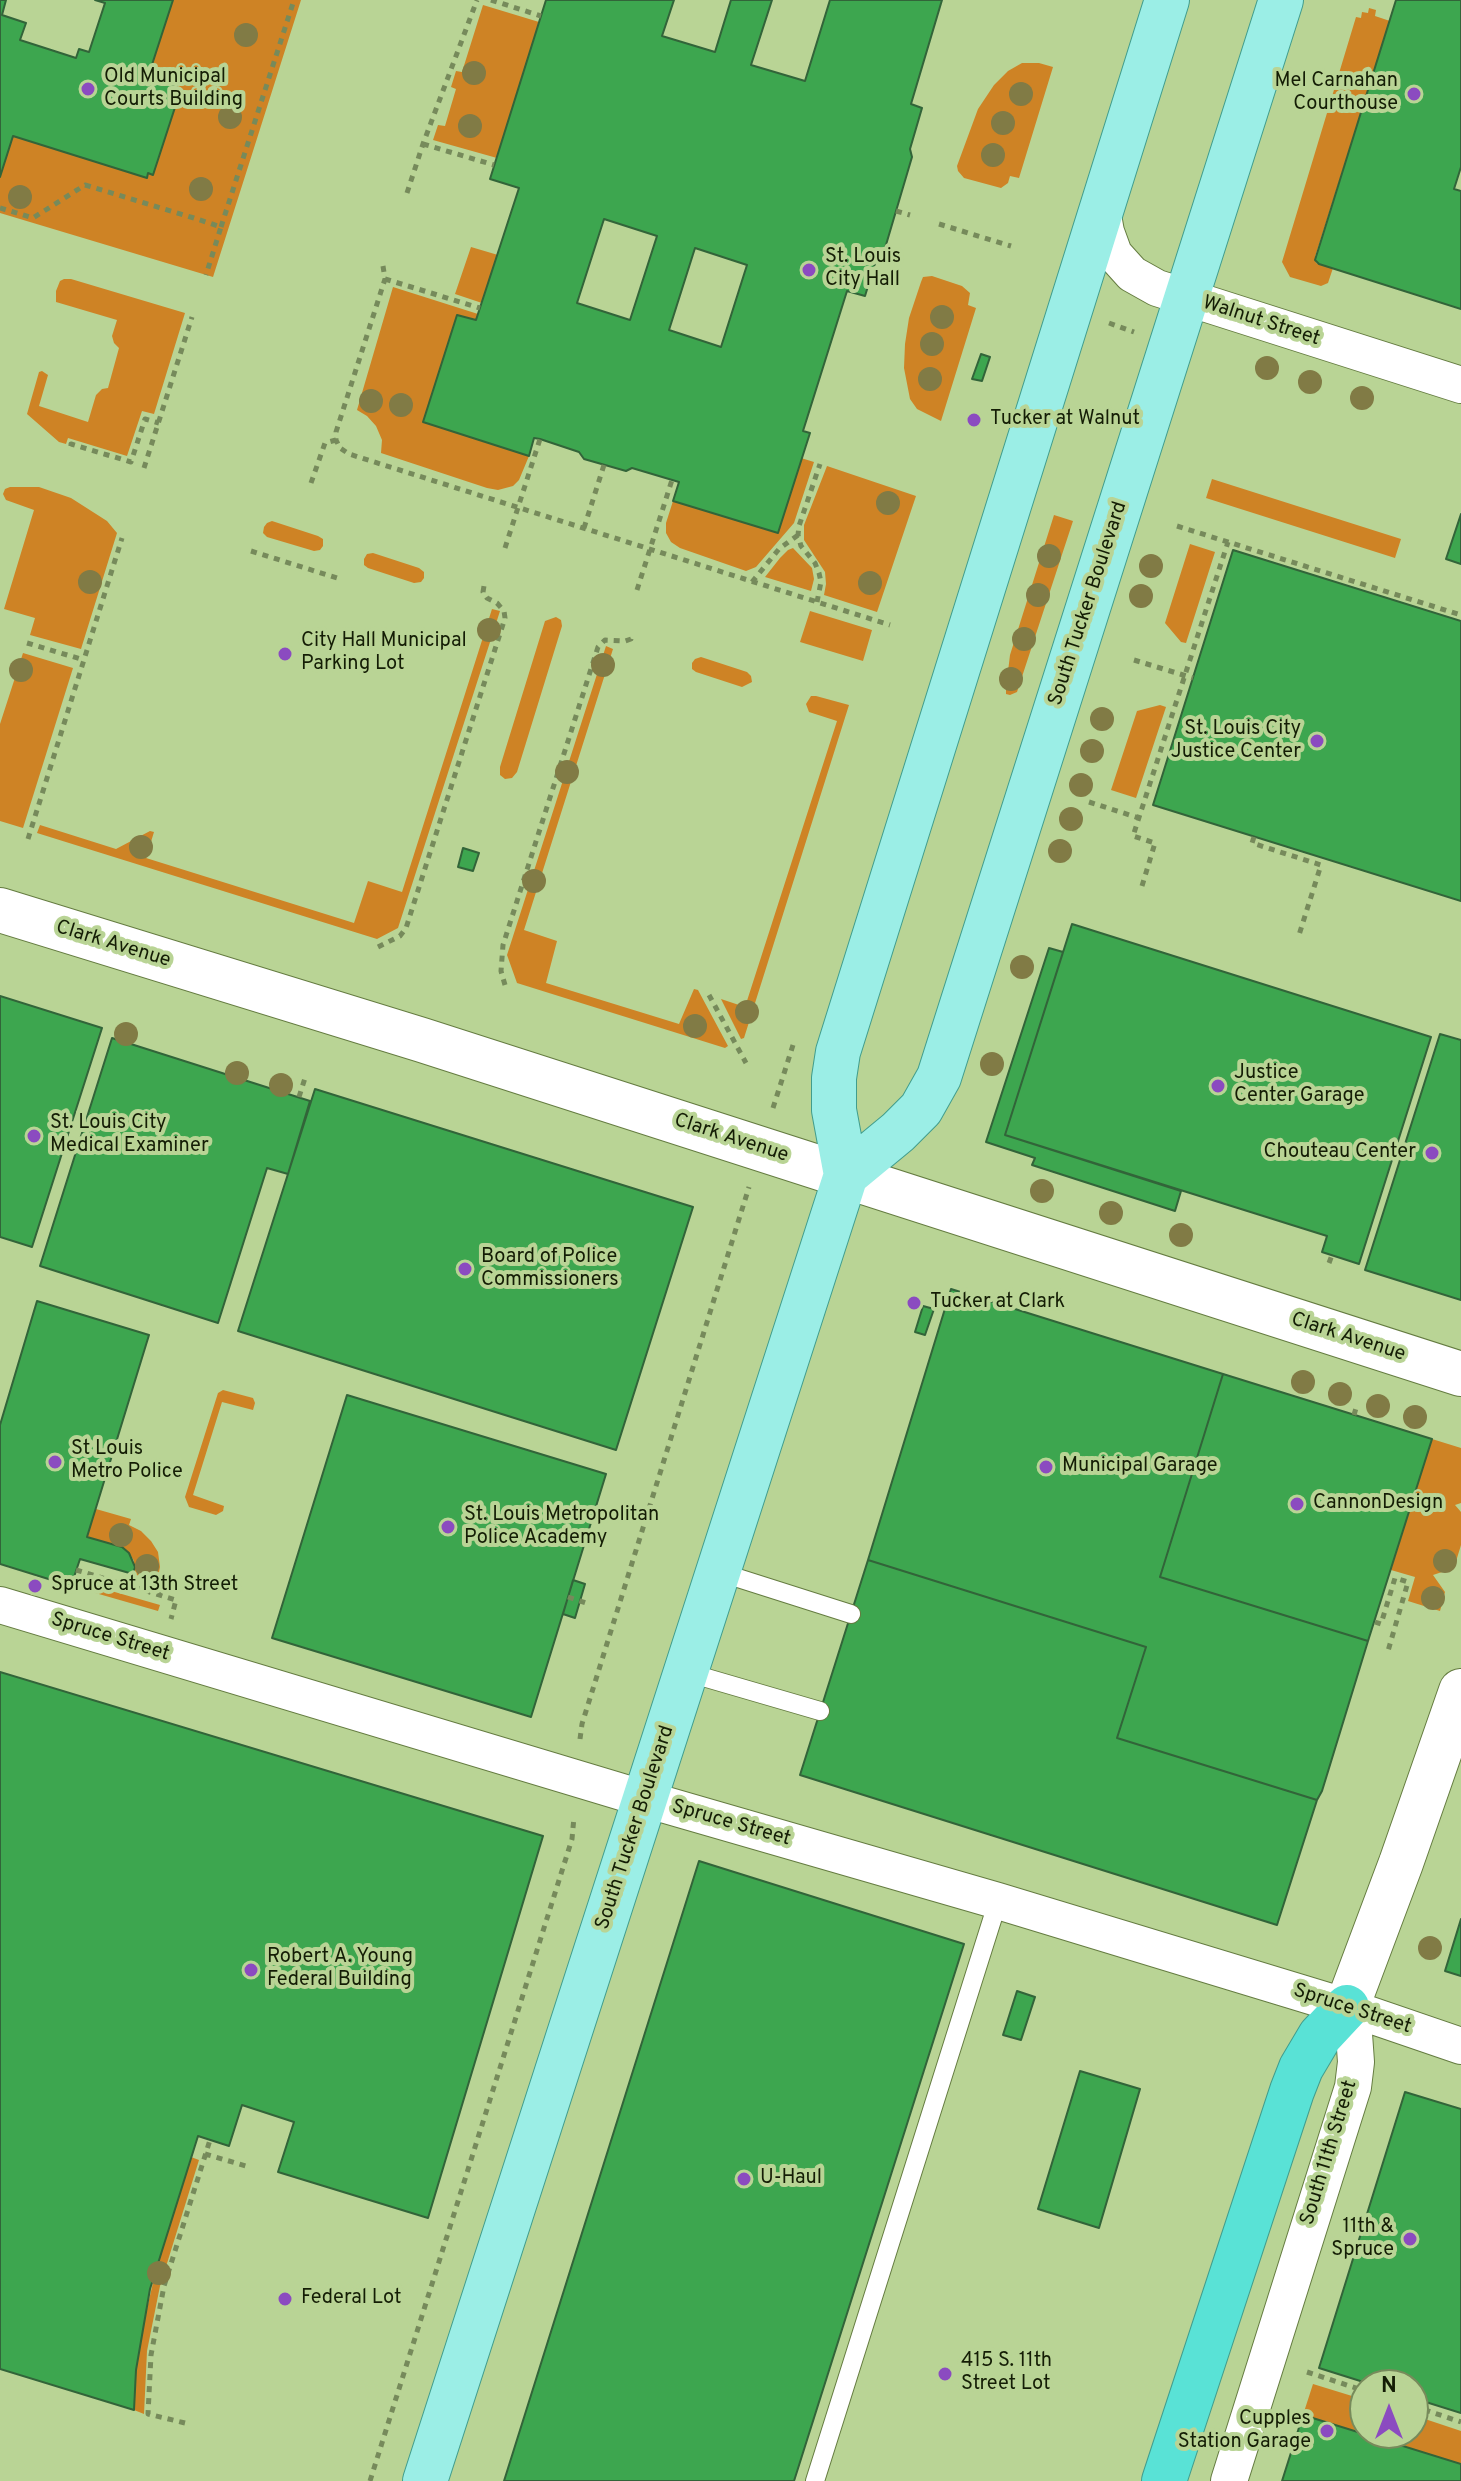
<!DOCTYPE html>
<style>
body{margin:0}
#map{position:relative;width:1461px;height:2481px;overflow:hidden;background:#b9d495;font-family:Overpass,sans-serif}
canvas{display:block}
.north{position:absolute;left:1349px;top:2369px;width:80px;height:80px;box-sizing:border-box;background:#b9d495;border:2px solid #778b5b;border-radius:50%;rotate:0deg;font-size:22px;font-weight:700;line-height:32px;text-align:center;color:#141d05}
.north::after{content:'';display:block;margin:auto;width:28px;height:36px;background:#8b4bc0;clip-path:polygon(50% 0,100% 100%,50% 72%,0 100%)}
</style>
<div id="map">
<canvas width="1461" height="2481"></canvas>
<div class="north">N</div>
</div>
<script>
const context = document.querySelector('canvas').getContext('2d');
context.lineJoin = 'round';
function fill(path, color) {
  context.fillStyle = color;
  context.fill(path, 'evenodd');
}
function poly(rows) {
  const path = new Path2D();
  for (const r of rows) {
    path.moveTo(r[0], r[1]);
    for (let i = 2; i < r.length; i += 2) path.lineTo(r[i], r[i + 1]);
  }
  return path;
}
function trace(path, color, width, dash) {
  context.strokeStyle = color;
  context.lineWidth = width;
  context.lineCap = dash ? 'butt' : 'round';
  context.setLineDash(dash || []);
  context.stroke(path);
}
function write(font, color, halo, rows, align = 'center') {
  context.font = font + ' Overpass,sans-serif';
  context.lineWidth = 8;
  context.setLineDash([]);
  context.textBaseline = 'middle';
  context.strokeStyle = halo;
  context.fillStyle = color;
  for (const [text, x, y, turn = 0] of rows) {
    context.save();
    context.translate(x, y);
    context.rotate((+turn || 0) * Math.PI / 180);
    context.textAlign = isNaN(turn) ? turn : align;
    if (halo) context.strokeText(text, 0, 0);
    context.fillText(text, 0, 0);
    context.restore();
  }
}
fill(poly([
 [173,0,301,0,213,277,0,213,0,177,13,136,147,178,148,173,153,175,180,93,175,91,176,86,148,77],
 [483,5,539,22,497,158,433,140,438,125,445,126,456,89,451,87,456,71,462,72],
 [1369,8,1376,10,1375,16,1390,21,1315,257,1316,263,1333,268,1328,283,1321,286,1290,277,1282,262,1356,17,1361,18,1362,12,1368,13],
 [1022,63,1039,63,1053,67,1019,178,1010,176,1008,183,1001,188,964,178,958,171,957,166,978,109,994,85,1008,71],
 [471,247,498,255,482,303,455,294],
 [932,276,962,286,970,293,968,305,976,308,941,421,917,409,910,399,904,368,905,344,909,318,921,282,923,277],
 [64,279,71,279,185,313,154,414,142,411,127,456,68,438,66,444,59,442,27,414,39,372,42,371,48,375,39,406,88,422,96,395,102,389,108,388,119,348,114,343,112,336,117,320,56,302,56,291,60,281],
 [393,287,478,314,476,320,457,315,423,422,529,456,519,480,513,486,498,490,487,488,381,453,382,440,376,426,367,416,357,410],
 [801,458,814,462,794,523,756,567,746,571,680,548,671,542,666,533,666,523,673,501,778,533],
 [827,466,916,496,877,612,824,595,826,584,825,572,804,540,804,525],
 [1212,479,1401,539,1395,558,1206,498],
 [10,487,39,487,71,498,107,521,117,533,81,649,30,635,35,618,4,609,34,510,6,500,3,494,5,489],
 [1054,515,1073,521,1017,692,1010,695,1006,694,1006,688,1010,655],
 [272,521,318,536,323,539,323,546,320,550,314,551,267,537,263,533,264,527,267,523],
 [1190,544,1215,552,1186,643,1181,642,1165,623],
 [793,548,812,568,814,579,811,591,765,577,780,558,788,550],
 [373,553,419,568,424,572,424,578,421,582,414,583,368,568,364,565,364,559,367,554],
 [492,609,500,611,398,928,377,939,37,833,40,825,116,849,150,831,154,832,146,858,354,923,368,881,402,892],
 [810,611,872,630,863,661,800,642],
 [556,617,561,620,562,626,517,772,512,778,505,779,500,775,500,767,545,621],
 [606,646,613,649,524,930,557,941,546,983,679,1024,694,989,698,990,728,1046,725,1048,517,983,507,955],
 [23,653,73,668,23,828,0,821,0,724],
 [701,657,747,672,751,676,752,682,742,687,696,672,692,669,692,663,695,659],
 [811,696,816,696,849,705,744,1038,741,1039,721,999,745,1007,837,721,809,712,806,704],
 [1160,705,1166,707,1136,798,1111,790,1137,711],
 [223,1390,253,1398,255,1403,253,1410,222,1402,193,1495,224,1506,223,1511,216,1515,189,1507,185,1497,218,1393],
 [1432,1439,1461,1448,1461,1503,1455,1505,1461,1512,1461,1545,1454,1568,1433,1575,1445,1592,1440,1611,1408,1601,1415,1577,1391,1570],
 [96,1509,131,1519,129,1525,141,1531,151,1541,158,1552,160,1567,157,1582,133,1574,134,1561,129,1553,122,1547,87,1537],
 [73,1580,160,1605,158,1611,71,1586],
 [191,2157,199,2160,160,2286,147,2351,144,2414,134,2410,136,2370,142,2330,159,2257],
 [1313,2384,1365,2400,1365,2433,1413,2433,1413,2415,1461,2431,1461,2464,1303,2415]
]), '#ce8325');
const building = poly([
 [0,0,6,0,2,15,26,23,20,40,76,58,79,49,89,52,105,3,95,0,173,0,148,77,177,86,175,91,180,92,153,175,148,173,147,178,13,136,0,177,0,0],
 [546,0,674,0,662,36,715,52,731,0,772,0,751,65,805,81,830,0,942,0,911,104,922,108,910,149,912,157,883,255,876,260,865,296,847,291,803,431,810,433,778,533,673,501,679,482,632,468,626,471,584,459,579,452,540,439,534,438,529,456,423,422,457,315,476,320,519,188,490,179,546,0],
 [604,219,657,236,630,320,577,303,604,219],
 [695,248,747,265,721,347,669,330,695,248],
 [1396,0,1461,0,1461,167,1454,189,1461,191,1461,309,1319,264,1315,260,1396,0],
 [981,354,990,357,982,381,972,379,981,354],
 [1461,514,1461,564,1446,559,1461,514],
 [1233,550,1461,621,1461,901,1153,805,1233,550],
 [463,848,479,853,473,871,458,867,463,848],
 [1072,924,1431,1037,1359,1264,1322,1252,1327,1236,1005,1135,1072,924],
 [1049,948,1063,952,1005,1135,1181,1191,1175,1211,1032,1165,1035,1158,986,1142,1049,948],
 [0,996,102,1028,32,1247,0,1237,0,996],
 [1440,1034,1461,1040,1461,1300,1365,1270,1440,1034],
 [112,1038,310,1101,288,1174,267,1168,218,1323,40,1266,112,1038],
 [315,1089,693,1207,616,1450,238,1331,315,1089],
 [951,1289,1223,1374,1160,1577,1368,1641,1322,1791,1317,1800,1117,1738,1146,1647,868,1560,951,1289],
 [37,1301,149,1335,87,1537,122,1547,129,1553,135,1567,133,1574,80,1559,71,1586,0,1564,0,1425,37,1301],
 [923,1306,934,1309,925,1335,915,1332,923,1306],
 [1223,1374,1432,1439,1368,1641,1160,1577,1223,1374],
 [347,1395,606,1474,531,1717,272,1638,347,1395],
 [868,1560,1146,1647,1117,1738,1317,1800,1277,1925,800,1775,868,1560],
 [573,1580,585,1584,575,1618,563,1614,573,1580],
 [0,1672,543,1836,428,2218,278,2172,294,2122,242,2105,229,2146,198,2136,150,2289,136,2370,134,2410,0,2369,0,1672],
 [699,1861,964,1944,794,2481,504,2481,699,1861],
 [1461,1919,1461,1976,1445,1971,1461,1919],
 [1017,1991,1035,1997,1021,2040,1003,2035,1017,1991],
 [1080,2071,1140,2089,1099,2228,1038,2209,1080,2071],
 [1405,2092,1461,2109,1461,2413,1413,2398,1413,2385,1373,2385,1319,2368,1405,2092],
 [1303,2415,1461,2464,1461,2481,1282,2481,1303,2415]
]);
fill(building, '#3da64f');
trace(building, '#326439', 2);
const service = poly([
 [719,1572,851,1614],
 [686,1672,820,1711],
 [815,2481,998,1901]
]);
const minor = poly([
 [1102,210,1106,232,1114,254,1132,274,1157,288,1461,385],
 [0,1605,645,1799,998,1901,1347,2007,1461,2046],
 [1229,2481,1353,2087,1356,2062,1354,2034,1347,2007]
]);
const tertiary = poly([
 [0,910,422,1040,1461,1374],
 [1347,2007,1401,1863,1461,1691]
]);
const primary = poly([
 [846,1175,898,1132,921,1109,939,1077,1281,0],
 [425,2481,846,1175,834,1110,834,1078,838,1052,1167,0]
]);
const motorway = poly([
 [1164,2481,1292,2091,1301,2068,1320,2036,1347,2007]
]);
trace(service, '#657c41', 20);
trace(minor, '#657c41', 38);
trace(tertiary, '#657c41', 46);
trace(primary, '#419d8d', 46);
trace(motorway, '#419d8d', 46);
trace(poly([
 [491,0,541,16],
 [423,144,494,165],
 [407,193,423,144,477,0],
 [0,208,33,218,85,185,194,218,221,227,206,275],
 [896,211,910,215],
 [939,224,1011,246],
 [221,227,294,0],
 [383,266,385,279,336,432,336,440,340,448,349,454,890,625],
 [385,279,480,308],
 [1109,323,1134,332],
 [71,446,71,444,131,462,145,419,159,423],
 [144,468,192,317],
 [311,483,325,443,336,440],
 [1177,526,1461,615],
 [584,528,604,465],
 [505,548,540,439],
 [251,551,337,578],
 [752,582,779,549,798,535],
 [637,590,672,480],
 [817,602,821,582,819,573,815,563,801,546,798,535,799,526,820,464],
 [27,643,84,660],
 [1134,660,1193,678],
 [1089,802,1139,818],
 [1254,837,1252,843,1321,865,1299,935],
 [28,839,122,538],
 [1142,886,1155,843,1133,836,1228,542],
 [378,947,400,936,406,928,505,618,504,611,497,603,487,598,483,592,484,586],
 [505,985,501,971,503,945,598,647,605,640,625,641,631,639,632,634],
 [709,995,746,1063],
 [299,1097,306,1075],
 [773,1108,794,1042],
 [1329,1263,1332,1255],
 [1354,1415,1356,1408],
 [76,1570,176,1600,171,1619],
 [160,1595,163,1584],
 [568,1597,589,1604],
 [1375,1622,1381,1624,1395,1578,1408,1582,1388,1651],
 [580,1739,582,1724,749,1187],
 [205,2154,246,2166],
 [1307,2372,1365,2391],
 [1413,2406,1461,2422],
 [185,2423,148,2414,151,2355,164,2286,210,2140],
 [370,2481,572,1839,574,1817]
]), '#768a5b', 5, [6, 6]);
trace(service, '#fff', 18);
trace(minor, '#fff', 36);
trace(tertiary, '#fff', 44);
trace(primary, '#9beee6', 44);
trace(motorway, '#59e2d6', 44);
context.fillStyle = '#817b45';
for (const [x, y] of [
 [246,35],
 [474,73],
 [1021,94],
 [230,117],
 [1003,123],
 [470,126],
 [993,155],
 [201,189],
 [20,197],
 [942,317],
 [932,344],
 [1267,368],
 [930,379],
 [1310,382],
 [1362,398],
 [371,401],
 [401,405],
 [888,503],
 [1049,556],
 [1151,566],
 [90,582],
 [870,583],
 [1038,595],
 [1141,596],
 [489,630],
 [1024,639],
 [603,665],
 [21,670],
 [1011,679],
 [1102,719],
 [1092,751],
 [567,772],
 [1081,785],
 [1071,819],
 [141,847],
 [1060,851],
 [534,881],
 [1022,967],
 [747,1012],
 [695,1026],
 [126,1034],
 [992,1064],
 [237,1073],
 [281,1085],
 [1042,1191],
 [1111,1213],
 [1181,1235],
 [1303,1382],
 [1340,1394],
 [1378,1406],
 [1415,1417],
 [121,1535],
 [1445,1561],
 [147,1566],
 [1433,1598],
 [1430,1948],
 [159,2273]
]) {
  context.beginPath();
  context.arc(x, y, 12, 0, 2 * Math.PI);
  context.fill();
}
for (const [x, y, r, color] of [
 [88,89,8,"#8b4bc0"],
 [1414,94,8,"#8b4bc0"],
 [809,270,8,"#8b4bc0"],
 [974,420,8,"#8b4bc0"],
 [285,654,8,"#8b4bc0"],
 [1317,741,8,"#8b4bc0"],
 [1218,1086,8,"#8b4bc0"],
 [34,1136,8,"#8b4bc0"],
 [1432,1153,8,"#8b4bc0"],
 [465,1269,8,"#8b4bc0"],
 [914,1303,8,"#8b4bc0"],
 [55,1462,8,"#8b4bc0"],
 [1046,1467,8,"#8b4bc0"],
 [1297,1504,8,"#8b4bc0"],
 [448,1527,8,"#8b4bc0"],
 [35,1586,8,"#8b4bc0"],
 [251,1970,8,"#8b4bc0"],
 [744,2179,8,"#8b4bc0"],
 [1410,2239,8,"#8b4bc0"],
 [285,2299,8,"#8b4bc0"],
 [945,2374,8,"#8b4bc0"],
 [1327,2431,8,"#8b4bc0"]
]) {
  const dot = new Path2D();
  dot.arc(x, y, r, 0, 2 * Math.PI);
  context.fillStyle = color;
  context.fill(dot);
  trace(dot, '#b9d495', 3);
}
write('20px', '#141d05', '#b9d495', [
 ["Old Municipal",104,78],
 ["Courts Building",104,101],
 ["Mel Carnahan",1398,82,"right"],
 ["Courthouse",1398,105,"right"],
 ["St. Louis",825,258],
 ["City Hall",825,281],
 ["Tucker at Walnut",990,420],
 ["City Hall Municipal",301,642],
 ["Parking Lot",301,665],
 ["St. Louis City",1301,730,"right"],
 ["Justice Center",1301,753,"right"],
 ["Justice",1234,1074],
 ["Center Garage",1234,1097],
 ["St. Louis City",50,1124],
 ["Medical Examiner",50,1147],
 ["Chouteau Center",1416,1153,"right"],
 ["Board of Police",481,1258],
 ["Commissioners",481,1281],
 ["Tucker at Clark",930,1303],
 ["St Louis",71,1450],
 ["Metro Police",71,1473],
 ["Municipal Garage",1062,1467],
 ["CannonDesign",1313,1504],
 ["St. Louis Metropolitan",464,1516],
 ["Police Academy",464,1539],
 ["Spruce at 13th Street",51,1586],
 ["Robert A. Young",267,1958],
 ["Federal Building",267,1981],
 ["U-Haul",760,2179],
 ["11th &",1394,2228,"right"],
 ["Spruce",1394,2251,"right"],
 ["Federal Lot",301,2299],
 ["415 S. 11th",961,2362],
 ["Street Lot",961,2385],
 ["Cupples",1311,2420,"right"],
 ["Station Garage",1311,2443,"right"]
], 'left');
write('20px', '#141d05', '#b9d495', [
 ["Walnut Street",1261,322,18],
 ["South Tucker Boulevard",1089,604,-72],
 ["Clark Avenue",113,945,17],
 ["Clark Avenue",731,1139,18],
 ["Clark Avenue",1348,1338,18],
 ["Spruce Street",110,1638,17],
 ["Spruce Street",731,1824,16],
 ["South Tucker Boulevard",636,1828,-72],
 ["Spruce Street",1352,2010,18],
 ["South 11th Street",1330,2153,-73]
]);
</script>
